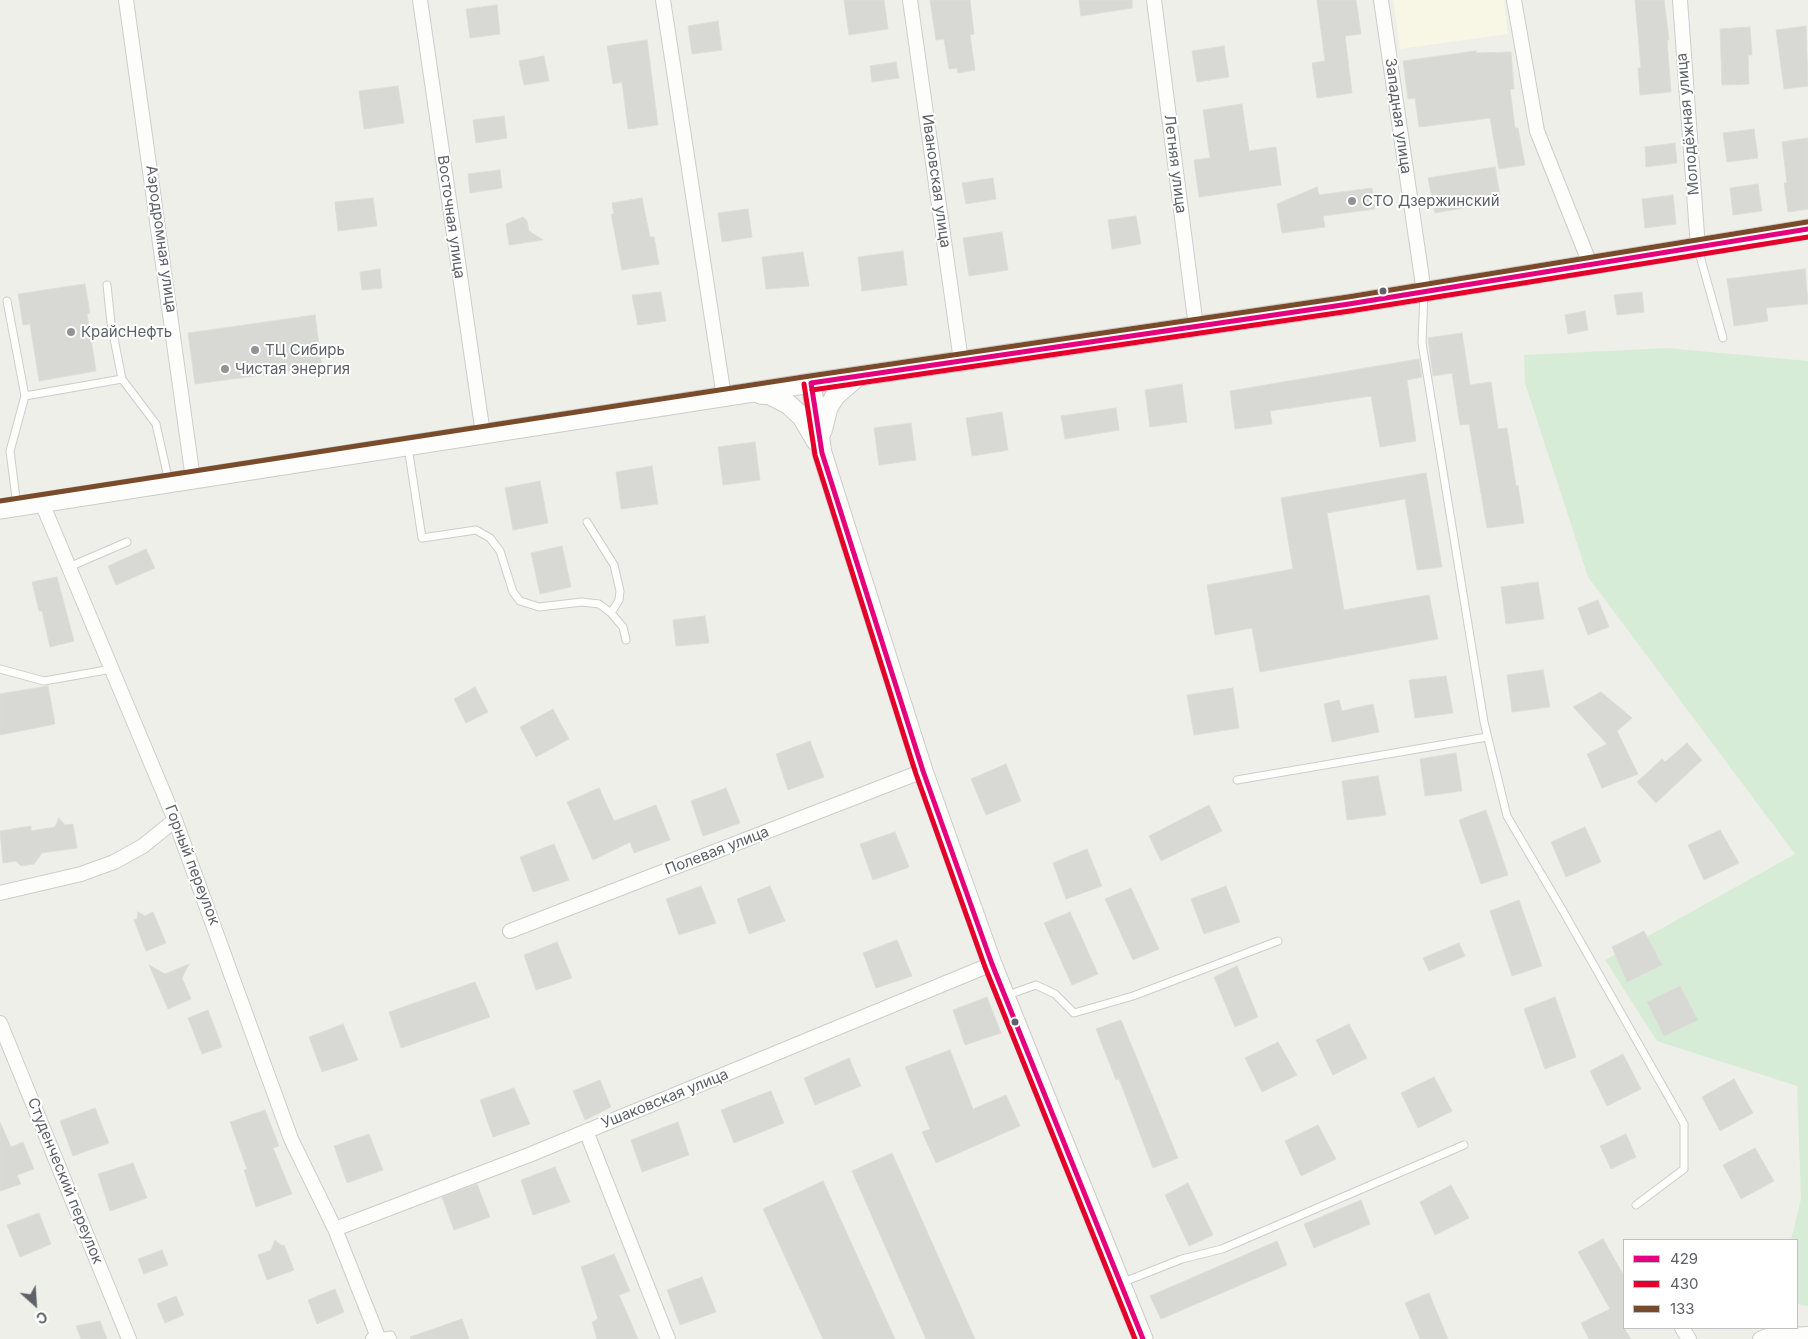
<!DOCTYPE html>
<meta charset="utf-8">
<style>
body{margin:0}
#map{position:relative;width:1808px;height:1339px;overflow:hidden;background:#efefe9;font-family:Inter,sans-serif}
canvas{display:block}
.legend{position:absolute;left:1623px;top:1239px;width:175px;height:90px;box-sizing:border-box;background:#fff;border:1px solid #bfc0c3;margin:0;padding:6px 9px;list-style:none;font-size:15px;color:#5e6268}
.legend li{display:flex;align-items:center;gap:10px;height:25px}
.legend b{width:25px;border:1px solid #bfc0c3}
.north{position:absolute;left:10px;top:1279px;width:50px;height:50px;-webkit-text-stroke:4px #fff;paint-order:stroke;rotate:154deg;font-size:14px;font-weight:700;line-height:20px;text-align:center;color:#5e6268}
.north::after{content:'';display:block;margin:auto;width:18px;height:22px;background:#5e6268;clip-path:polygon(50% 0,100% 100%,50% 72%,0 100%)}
</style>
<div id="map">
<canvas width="1808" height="1339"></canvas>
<ul class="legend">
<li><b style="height:6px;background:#e5007d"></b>429</li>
<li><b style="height:6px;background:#e4002b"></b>430</li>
<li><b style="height:6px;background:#7a4b2a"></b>133</li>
</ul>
<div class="north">С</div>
</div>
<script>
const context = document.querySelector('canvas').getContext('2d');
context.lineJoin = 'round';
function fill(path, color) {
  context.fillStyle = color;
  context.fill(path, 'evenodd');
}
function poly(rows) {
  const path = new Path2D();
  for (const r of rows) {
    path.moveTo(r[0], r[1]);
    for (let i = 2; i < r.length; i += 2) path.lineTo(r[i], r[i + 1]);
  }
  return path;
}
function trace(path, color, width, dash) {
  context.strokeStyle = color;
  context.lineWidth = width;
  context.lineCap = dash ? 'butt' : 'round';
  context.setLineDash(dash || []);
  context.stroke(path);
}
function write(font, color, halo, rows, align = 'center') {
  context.font = font + ' Inter,sans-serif';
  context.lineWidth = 4;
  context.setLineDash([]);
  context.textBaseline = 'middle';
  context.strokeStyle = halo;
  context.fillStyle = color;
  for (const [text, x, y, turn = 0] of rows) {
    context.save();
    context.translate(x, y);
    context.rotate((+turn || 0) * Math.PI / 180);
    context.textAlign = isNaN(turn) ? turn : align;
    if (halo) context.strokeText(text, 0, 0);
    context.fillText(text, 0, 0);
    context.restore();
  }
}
fill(poly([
 [1393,0,1504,0,1508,34,1400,49]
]), '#f8f6e4');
fill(poly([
 [1667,348,1808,361,1808,1306,1797,1304,1797,1240,1791,1240,1801,1199,1797,1086,1657,1041,1605,960,1795,854,1588,577,1525,383,1524,355]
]), '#d7ecd7');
const building = poly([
 [844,0,884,0,888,29,849,35,844,0],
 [930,0,970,0,974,34,970,35,975,70,958,73,957,68,949,69,944,39,936,40,930,0],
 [1079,0,1132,0,1132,8,1081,16,1079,0],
 [1317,0,1356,0,1361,34,1345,36,1352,93,1317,98,1312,63,1325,61,1317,0],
 [1635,0,1664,0,1669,40,1667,40,1671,92,1640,95,1638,68,1641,68,1635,0],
 [497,5,500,34,470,38,466,9,497,5],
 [718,21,722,50,692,54,688,26,718,21],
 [1806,26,1808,86,1784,89,1776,30,1806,26],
 [1750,27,1752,55,1748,55,1749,84,1722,85,1720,29,1750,27],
 [647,40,658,125,628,129,622,82,613,84,607,46,647,40],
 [1224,46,1229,77,1197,82,1192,51,1224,46],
 [1476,51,1476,53,1511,52,1514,89,1510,89,1515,128,1518,128,1525,165,1499,169,1490,118,1419,127,1415,98,1408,99,1403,61,1476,51],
 [544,56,549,81,524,85,519,61,544,56],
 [896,62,899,78,872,82,870,66,896,62],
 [398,86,404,123,364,129,359,91,398,86],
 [1242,104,1249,151,1276,147,1281,185,1199,197,1194,160,1210,158,1203,110,1242,104],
 [504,116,507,138,476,143,473,120,504,116],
 [1754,129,1758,158,1727,162,1723,133,1754,129],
 [1808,138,1808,209,1788,212,1784,183,1787,183,1782,142,1808,138],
 [1675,143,1677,163,1646,167,1645,147,1675,143],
 [1495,167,1501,201,1435,213,1428,178,1495,167],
 [500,170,502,188,470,193,468,174,500,170],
 [993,178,996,199,966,204,962,183,993,178],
 [1758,184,1762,211,1733,215,1730,188,1758,184],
 [1317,187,1319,195,1372,188,1375,209,1323,216,1325,227,1282,233,1277,204,1317,187],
 [1673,195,1676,224,1645,228,1642,199,1673,195],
 [373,198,377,226,338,231,335,202,373,198],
 [642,198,650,237,654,237,659,264,622,270,611,214,614,214,612,203,642,198],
 [748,209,752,237,722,242,718,213,748,209],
 [1136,216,1141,244,1112,249,1108,220,1136,216],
 [523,217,527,221,529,231,543,240,509,245,506,224,523,217],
 [1002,232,1008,270,969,276,963,238,1002,232],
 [903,251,907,285,862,291,858,257,903,251],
 [803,252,809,286,766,289,762,257,803,252],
 [380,269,382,288,362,290,360,272,380,269],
 [1805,269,1808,304,1766,308,1768,321,1734,326,1727,279,1805,269],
 [85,284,90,313,87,314,96,371,39,381,30,324,23,325,18,294,85,284],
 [661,292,666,321,638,325,632,295,661,292],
 [1642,292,1644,312,1617,315,1614,295,1642,292],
 [1585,311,1588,330,1568,334,1565,315,1585,311],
 [315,315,322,367,195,384,188,333,315,315],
 [1462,333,1470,385,1491,382,1498,429,1507,428,1516,486,1518,485,1524,523,1487,528,1469,424,1460,425,1452,373,1433,376,1428,338,1462,333],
 [1419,359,1422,377,1407,380,1416,441,1380,447,1371,396,1270,411,1272,424,1235,429,1230,391,1419,359],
 [1182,384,1187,422,1150,427,1145,390,1182,384],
 [1116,408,1119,430,1065,439,1061,416,1116,408],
 [1002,412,1008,450,972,456,966,418,1002,412],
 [911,423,916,460,879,465,874,428,911,423],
 [755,442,760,480,723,485,718,447,755,442],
 [652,466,658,504,621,509,616,472,652,466],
 [1426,473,1442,567,1417,570,1405,499,1327,513,1344,610,1429,595,1438,639,1260,672,1252,628,1215,635,1207,585,1293,569,1281,498,1426,473],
 [540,481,548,523,513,530,505,488,540,481],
 [562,546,571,587,540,594,531,553,562,546],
 [146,549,155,568,116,585,108,566,146,549],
 [57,577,74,641,50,647,42,611,39,611,32,582,57,577],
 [1538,582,1544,619,1506,624,1501,587,1538,582],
 [1598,600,1609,627,1588,635,1578,608,1598,600],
 [705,616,709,643,676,646,673,620,705,616],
 [1543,670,1550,707,1512,712,1507,675,1543,670],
 [1446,676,1453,713,1415,718,1409,680,1446,676],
 [48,686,55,724,0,735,0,694,48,686],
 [475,687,488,712,466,723,454,699,475,687],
 [1233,688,1239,728,1194,735,1187,695,1233,688],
 [1601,692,1632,718,1617,731,1638,774,1602,788,1587,754,1607,744,1573,707,1601,692],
 [1339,700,1342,711,1373,704,1379,732,1332,742,1324,704,1339,700],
 [553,709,569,739,536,757,520,727,553,709],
 [810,741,824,777,788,790,776,754,810,741],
 [1687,743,1702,760,1656,803,1637,782,1662,759,1665,762,1687,743],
 [1456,753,1462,791,1425,796,1420,759,1456,753],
 [1006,764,1021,801,986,815,971,779,1006,764],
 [1378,776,1386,815,1347,820,1342,781,1378,776],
 [599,788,614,821,656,805,670,840,634,853,630,842,593,860,567,802,599,788],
 [726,788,740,823,703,836,691,801,726,788],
 [1209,805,1222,831,1161,861,1149,836,1209,805],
 [1486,810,1508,875,1481,884,1459,820,1486,810],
 [59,818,65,825,73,824,77,848,42,853,34,864,21,866,16,861,3,863,0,831,31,826,31,831,55,827,59,818],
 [1585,827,1601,862,1566,877,1551,842,1585,827],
 [1720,830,1739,863,1704,880,1688,845,1720,830],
 [895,832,909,867,873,880,860,844,895,832],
 [554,844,569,880,533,892,520,857,554,844],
 [1087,849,1102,886,1066,899,1053,863,1087,849],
 [701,886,716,923,679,935,666,899,701,886],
 [770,886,785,921,749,934,737,899,770,886],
 [1226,886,1240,922,1204,934,1191,899,1226,886],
 [1131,888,1159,949,1133,960,1105,899,1131,888],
 [1519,900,1542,966,1512,976,1490,911,1519,900],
 [138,912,145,916,153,912,166,943,146,951,134,920,137,919,138,912],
 [1070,912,1098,974,1072,985,1044,923,1070,912],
 [1644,931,1662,965,1627,982,1612,947,1644,931],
 [897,940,912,976,876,988,863,953,897,940],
 [557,942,572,978,536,990,524,955,557,942],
 [1459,943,1465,956,1429,971,1423,958,1459,943],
 [189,964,182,978,191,999,168,1009,149,965,165,974,189,964],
 [1237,966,1258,1017,1235,1027,1214,977,1237,966],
 [475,982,490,1017,401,1048,389,1012,475,982],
 [1680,986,1698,1020,1664,1036,1647,1002,1680,986],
 [987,997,1001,1033,965,1045,953,1010,987,997],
 [1555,997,1576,1057,1545,1069,1524,1009,1555,997],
 [208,1010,222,1047,202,1054,188,1018,208,1010],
 [1121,1020,1178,1158,1153,1168,1119,1079,1116,1080,1096,1029,1121,1020],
 [343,1024,358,1060,322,1072,309,1037,343,1024],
 [1349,1024,1367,1058,1333,1075,1316,1040,1349,1024],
 [1278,1042,1297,1075,1262,1092,1245,1058,1278,1042],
 [950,1050,973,1109,1006,1095,1020,1126,936,1163,922,1132,930,1129,905,1067,950,1050],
 [1623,1054,1641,1089,1607,1106,1590,1071,1623,1054],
 [849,1058,861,1086,815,1105,804,1078,849,1058],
 [1434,1077,1452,1111,1418,1128,1401,1093,1434,1077],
 [1734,1079,1753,1113,1720,1131,1702,1097,1734,1079],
 [600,1080,611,1107,585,1120,573,1091,600,1080],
 [514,1088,530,1124,493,1137,480,1100,514,1088],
 [771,1091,784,1123,734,1143,721,1110,771,1091],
 [95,1108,109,1143,73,1156,60,1121,95,1108],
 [265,1110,279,1146,273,1148,292,1194,256,1207,244,1170,247,1169,230,1122,265,1110],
 [0,1122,11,1147,23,1142,34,1169,17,1175,21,1184,0,1191,0,1122],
 [678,1122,689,1155,642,1172,631,1140,678,1122],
 [1318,1125,1336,1159,1301,1176,1285,1141,1318,1125],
 [369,1134,383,1170,347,1183,334,1146,369,1134],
 [1626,1134,1636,1157,1611,1169,1600,1146,1626,1134],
 [1755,1148,1774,1181,1741,1199,1723,1165,1755,1148],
 [892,1153,975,1339,926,1339,852,1171,892,1153],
 [133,1163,147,1198,110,1211,98,1174,133,1163],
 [555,1167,570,1202,533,1215,521,1180,555,1167],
 [823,1181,895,1339,823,1339,763,1209,823,1181],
 [1188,1183,1213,1235,1189,1246,1165,1195,1188,1183],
 [477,1184,490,1217,454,1230,442,1197,477,1184],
 [1451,1185,1469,1218,1435,1235,1420,1202,1451,1185],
 [1361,1200,1370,1224,1314,1248,1304,1224,1361,1200],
 [39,1213,51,1244,20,1257,7,1225,39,1213],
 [1603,1239,1624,1276,1624,1328,1631,1339,1589,1339,1581,1323,1610,1309,1578,1252,1603,1239],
 [275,1240,282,1246,284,1245,294,1270,267,1280,258,1255,271,1250,275,1240],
 [1277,1241,1287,1265,1161,1319,1150,1296,1277,1241],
 [162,1250,168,1265,144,1274,138,1259,162,1250],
 [614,1254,630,1291,619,1295,638,1339,597,1339,592,1322,598,1319,581,1267,614,1254],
 [702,1277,716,1312,680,1325,667,1290,702,1277],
 [335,1289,344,1312,317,1324,308,1300,335,1289],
 [1429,1293,1448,1339,1420,1339,1405,1303,1429,1293],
 [176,1296,184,1315,165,1323,157,1304,176,1296],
 [462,1319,469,1339,411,1339,410,1337,462,1319],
 [100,1321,107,1339,81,1339,76,1326,100,1321]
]);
fill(building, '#d8d8d4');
trace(building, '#deded8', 1);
const lane = poly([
 [1698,249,1723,338],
 [107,285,111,323,122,379,156,424,169,482],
 [1424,292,1422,343,1484,722,1507,816,1563,911,1684,1124,1684,1169,1636,1205],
 [7,301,25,396,10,451,17,506],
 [25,396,122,379],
 [408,447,422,538,476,530,490,538,500,551,513,592,520,601,539,607,582,602,599,604,611,613,623,627,626,640],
 [587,522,614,565,620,591,619,600,611,613],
 [69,567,127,542],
 [0,669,44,681,112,669],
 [1237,780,1487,737],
 [1005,996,1036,985,1055,994,1074,1013,1133,996,1278,941],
 [1121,1283,1182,1259,1222,1249,1464,1145],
 [378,1337,391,1335,393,1339]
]);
const street = poly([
 [126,0,193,479],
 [420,0,483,434],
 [663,0,724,397],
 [910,0,961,361],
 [1154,0,1196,327],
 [1381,0,1424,292],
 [1514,0,1537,131,1590,264],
 [1680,0,1698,248],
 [42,503,175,820,291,1139,335,1229,378,1337,373,1339],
 [0,893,81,874,114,862,143,846,175,820],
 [510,931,923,771],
 [0,1023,129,1339],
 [586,1131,668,1339],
 [335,1229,529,1155,992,964],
 [1682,1328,1689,1339],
 [1760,1339,1767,1336,1808,1334]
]);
const secondary = poly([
 [811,383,822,453,923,771,992,964,1143,1339],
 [760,394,770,395,788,404,802,417,816,441],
 [822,431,828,408,835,396,857,377],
 [0,509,811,383,1349,304,1808,229]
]);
trace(lane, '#cccdcc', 9);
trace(street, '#cccdcc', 16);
trace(secondary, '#cbcccb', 21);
trace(lane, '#fdfdfc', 7);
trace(street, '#fdfdfc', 14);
trace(secondary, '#fdfdfc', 19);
trace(poly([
 [811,383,822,453,923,771,992,964,1143,1339],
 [811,383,1349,304,1808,229]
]), '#e5007d', 5);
trace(poly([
 [804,384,815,455,916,774,985,967,1135,1339],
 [812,390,1350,311,1808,237]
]), '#e4002b', 5);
trace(poly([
 [0,501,810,376,1348,297,1807,222]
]), '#7a4b2a', 5);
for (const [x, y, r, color] of [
 [1352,201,5,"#919395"],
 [1383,291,4.5,"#5e6268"],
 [71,332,5,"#919395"],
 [255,350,5,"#919395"],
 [225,369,5,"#919395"],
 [1015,1022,4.5,"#5e6268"]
]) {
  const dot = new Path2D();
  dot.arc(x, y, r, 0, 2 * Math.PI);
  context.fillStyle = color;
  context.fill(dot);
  trace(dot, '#fff', 2);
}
write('15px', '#5e6268', '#fff', [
 ["Западная улица",1398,116,82],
 ["Молодёжная улица",1688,124,-95],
 ["Летняя улица",1175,164,83],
 ["Ивановская улица",936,181,82],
 ["Восточная улица",451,217,82],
 ["Аэродромная улица",161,239,82],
 ["Полевая улица",717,851,-21],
 ["Горный переулок",192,865,69],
 ["Ушаковская улица",665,1099,-22],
 ["Студенческий переулок",65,1181,68]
]);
write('15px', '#5e6268', '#fff', [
 ["СТО Дзержинский",1362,201],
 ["КрайсНефть",81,332],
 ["ТЦ Сибирь",265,350],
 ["Чистая энергия",235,369]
], 'left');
</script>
